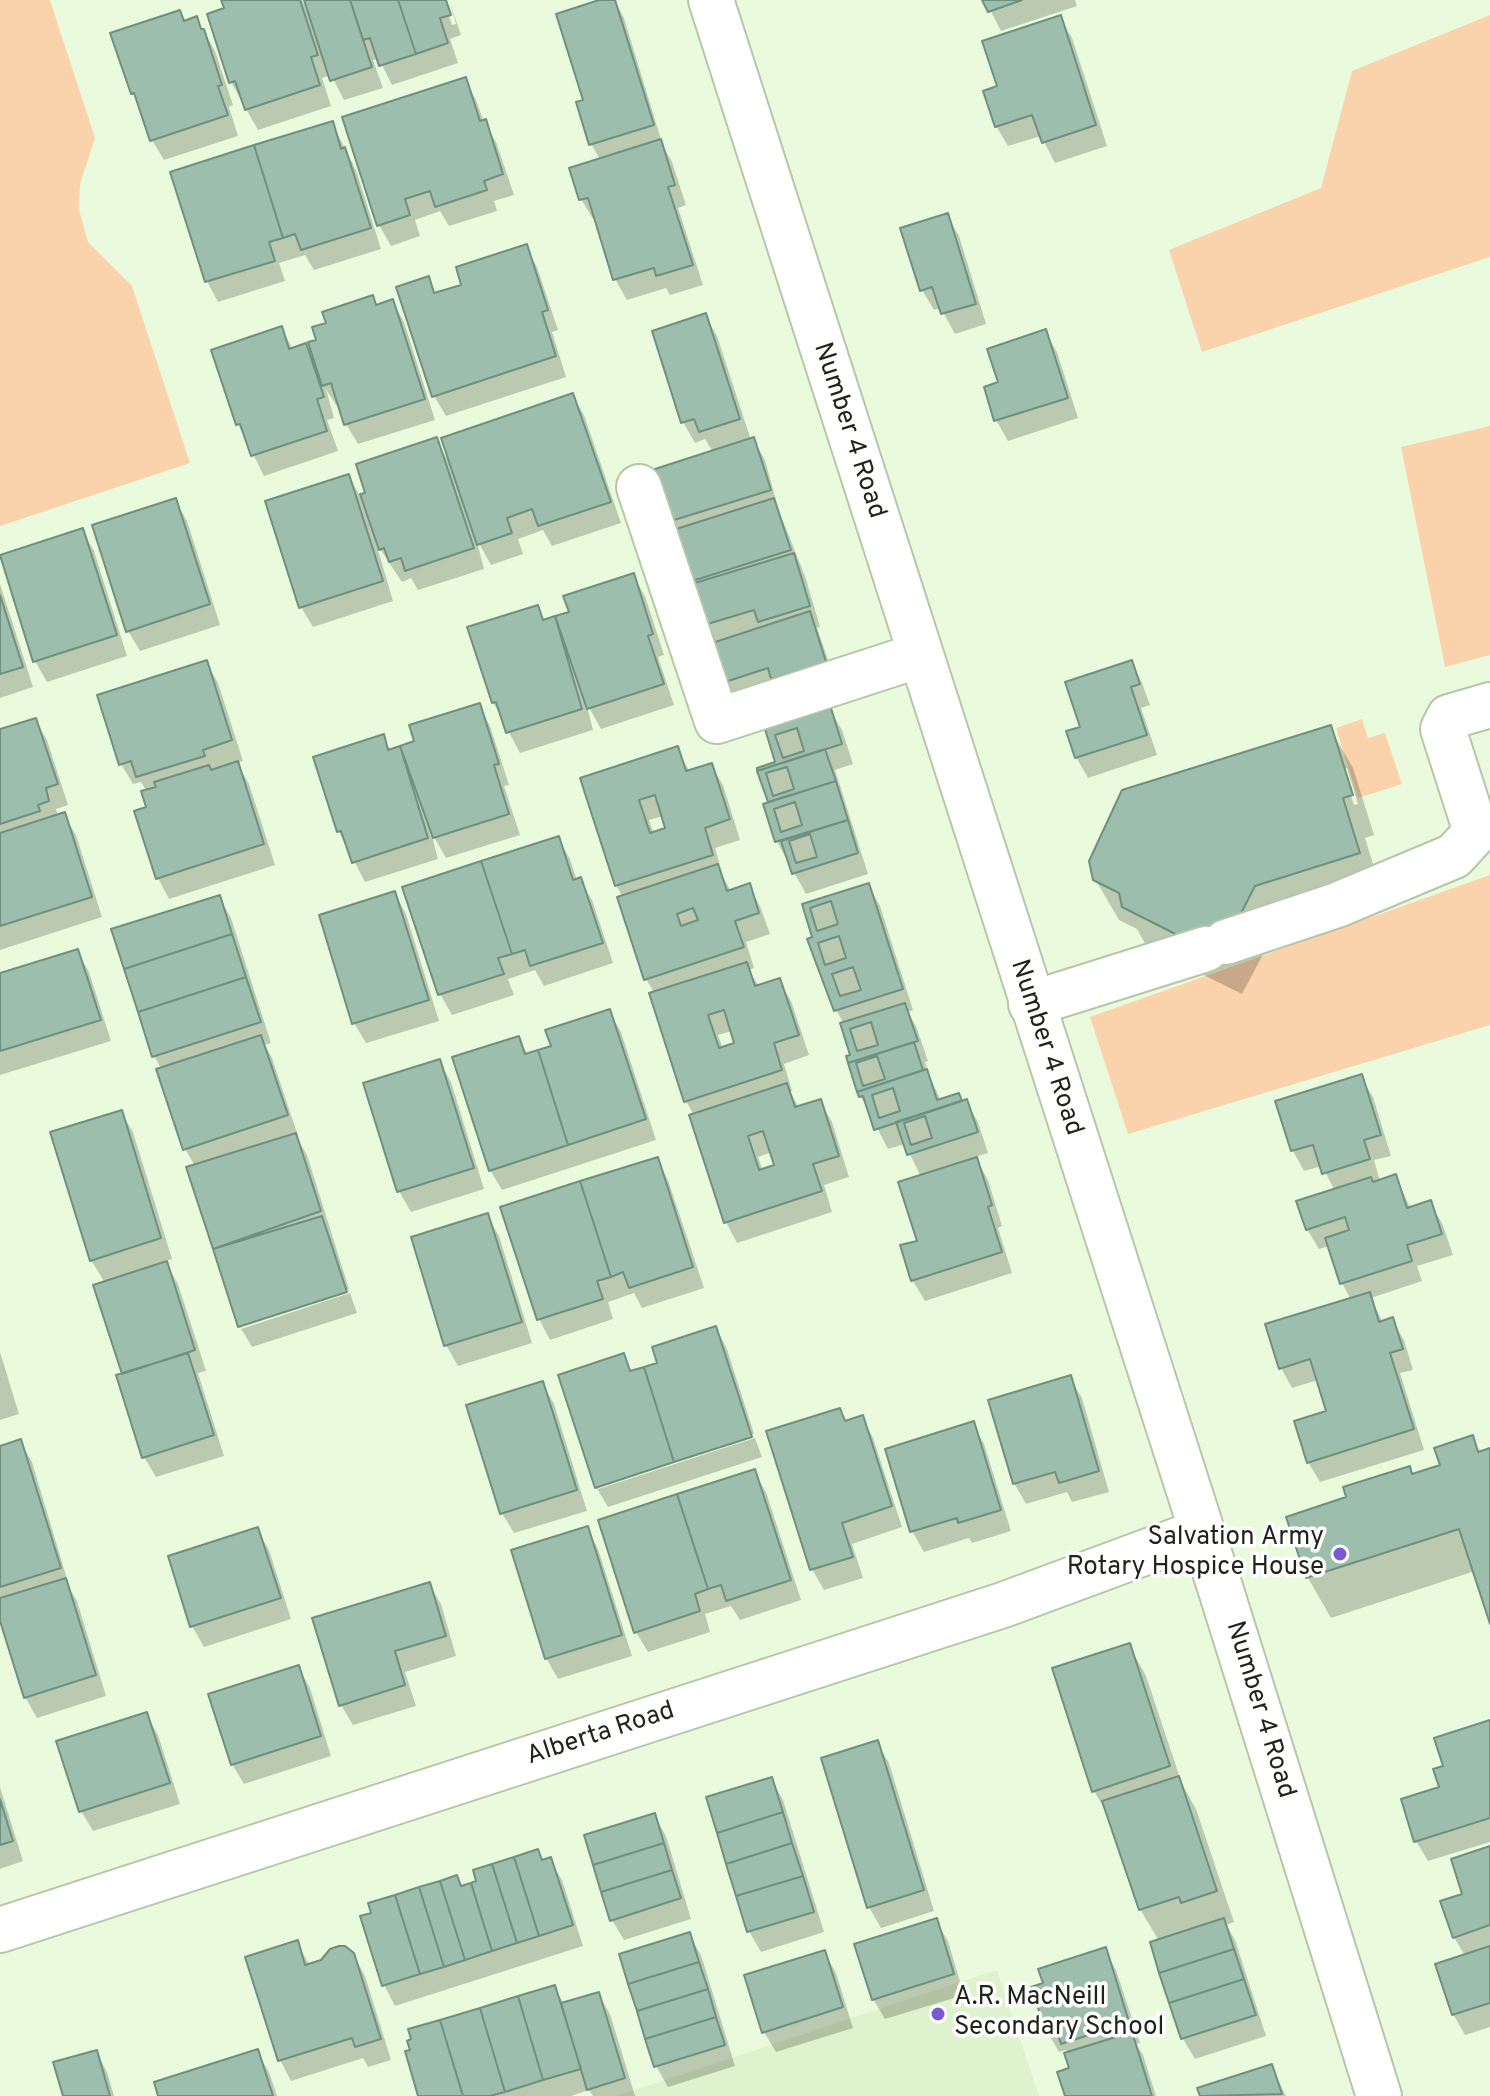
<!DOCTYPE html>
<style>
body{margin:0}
canvas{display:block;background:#eafbdd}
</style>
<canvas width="1490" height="2096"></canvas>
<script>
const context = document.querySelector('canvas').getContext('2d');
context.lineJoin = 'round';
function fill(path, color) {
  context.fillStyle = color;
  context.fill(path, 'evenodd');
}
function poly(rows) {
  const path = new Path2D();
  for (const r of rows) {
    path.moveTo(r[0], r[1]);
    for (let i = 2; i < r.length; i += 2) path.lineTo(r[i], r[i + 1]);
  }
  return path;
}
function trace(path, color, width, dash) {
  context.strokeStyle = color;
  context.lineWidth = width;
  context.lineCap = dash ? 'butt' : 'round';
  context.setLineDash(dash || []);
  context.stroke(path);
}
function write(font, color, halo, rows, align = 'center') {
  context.font = font + ' Overpass,sans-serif';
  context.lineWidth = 7;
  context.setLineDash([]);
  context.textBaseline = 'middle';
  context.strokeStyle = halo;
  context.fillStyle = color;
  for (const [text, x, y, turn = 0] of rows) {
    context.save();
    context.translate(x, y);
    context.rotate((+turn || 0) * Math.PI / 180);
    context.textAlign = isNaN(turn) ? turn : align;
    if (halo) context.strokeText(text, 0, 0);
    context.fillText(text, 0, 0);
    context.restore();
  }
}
fill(poly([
 [997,1970,1039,2096,617,2096,975,1977]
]), '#def2cd');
fill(poly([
 [0,0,50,0,95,138,80,184,79,210,88,242,132,286,190,463,0,526],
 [1490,15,1490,257,1202,352,1169,250,1321,188,1352,71],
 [1490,426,1490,655,1445,667,1401,447],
 [1362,719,1368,738,1385,733,1402,784,1358,798,1336,728],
 [1490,875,1490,1025,1128,1134,1090,1017]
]), '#fad3ac');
fill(poly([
 [224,0,302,0,306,8,306,0,444,0,452,25,456,24,449,0,461,35,450,39,458,63,392,85,379,59,373,60,383,88,344,100,331,75,322,78,331,106,258,130,231,82,209,15,227,9],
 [606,0,614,0,624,18,663,146,672,162,686,205,678,208,703,285,670,295,666,288,627,300,615,279,596,219,593,219,581,199,601,161,591,144,585,101],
 [985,0,1075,0,1077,6,1001,31],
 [179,12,185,23,196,18,215,51,233,105,229,107,238,136,164,160,152,140,142,110,133,93,113,34],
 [1060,18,1072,38,1107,146,1055,163,1041,136,1008,146,996,126,999,87],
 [465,80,476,100,484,122,496,142,514,195,494,201,497,211,449,226,440,211,415,220,420,236,391,246,379,225],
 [332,123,356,170,381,249,314,270,305,255,279,263,285,281,218,302,207,281],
 [947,216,959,236,986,324,955,334,941,308,934,310,922,290],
 [526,247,537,267,558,330,552,332,566,377,446,416,434,396,428,279,437,295,464,286],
 [372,297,377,306,393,302,404,322,435,420,358,444,346,424,340,404,336,405,326,389,334,418,327,420,338,451,264,476,238,424,281,328,293,349,305,346,316,364,319,341],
 [705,315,717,336,751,440,753,439,765,460,779,511,805,576,820,627,817,628,836,683,736,703,724,682,703,625,679,530,673,520,713,452,705,439,695,443,683,422],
 [1045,332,1057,352,1078,418,1008,441,996,420,1000,384],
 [572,395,584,415,621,523,552,546,543,530,518,539,523,554,491,565,476,538,484,569,418,590,411,578,402,582,376,543,393,601,313,627,301,607,348,476,360,496,368,494,436,440,449,462],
 [175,500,187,521,220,625,140,651,128,631],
 [82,531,94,551,127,656,47,682,35,661],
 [633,576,645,596,664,655,658,657,674,705,601,729,586,702,593,730,520,753,493,702,537,608,545,622,571,613],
 [0,584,33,687,0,698],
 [206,662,218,683,243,761,237,763,249,784,275,865,169,899,158,878,147,792,141,782,133,784,121,764],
 [1131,662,1142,683,1150,705,1141,708,1157,755,1088,778,1076,757,1083,728],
 [479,705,490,726,509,785,504,786,520,835,446,858,431,832,438,859,365,882,339,832,315,758,383,737,391,751,416,743],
 [830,710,842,730,853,764,835,770,868,874,806,894,777,842,766,805,770,804,759,770,778,763,767,730],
 [35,720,47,740,68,805,56,809,58,816,64,815,76,835,102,917,0,950,0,731],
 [1330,728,1353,768,1374,835,1365,838,1382,893,1278,926,1242,994,1147,947,1137,929,1119,920,1095,879],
 [1342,768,1347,768,1358,804,1354,805],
 [677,749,690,772,711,765,723,785,740,840,715,848,723,876,731,892,749,886,760,906,770,934,746,942,754,968,749,970,758,985,779,980,791,1001,809,1055,784,1064,792,1091,790,1091,799,1108,820,1101,832,1122,849,1177,824,1185,832,1212,737,1243,726,1222,694,1115,686,1101,655,994,646,979,623,897,616,885,583,780],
 [663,816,668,830,654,834,649,820],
 [732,1031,737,1045,723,1049,718,1035],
 [772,1152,777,1166,763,1171,758,1157],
 [558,838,570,859,577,881,580,880,592,900,613,963,544,986,535,970,508,979,514,995,452,1015,440,994,405,888],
 [868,885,880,906,913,1010,908,1012,916,1026,928,1061,925,1062,929,1075,941,1101,966,1102,978,1122,988,1153,975,1157,988,1180,1002,1226,998,1228,1012,1273,925,1301,913,1281,903,1247,920,1242,921,1177,905,1144,888,1149,861,1097,848,1058,853,1056,844,1024,836,1010,804,905],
 [395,893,406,914,439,1021,366,1043,354,1023],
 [219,897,231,918,271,1043,265,1045,272,1058,298,1136,296,1136,307,1155,349,1289,241,1324,241,1329,350,1293,357,1313,252,1347,240,1327,189,1168,195,1166,185,1149,159,1071,162,1070,154,1056],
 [77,951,89,972,111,1041,0,1075,0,975],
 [609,1011,621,1032,656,1140,502,1190,490,1170,518,1038,528,1055,553,1047],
 [440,1062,451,1082,484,1189,411,1212,399,1191],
 [1361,1077,1373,1097,1391,1156,1374,1160,1380,1181,1395,1176,1411,1209,1430,1203,1442,1223,1453,1255,1417,1266,1422,1281,1371,1298,1383,1323,1392,1320,1404,1340,1413,1370,1400,1373,1424,1450,1320,1482,1308,1462,1328,1413,1318,1380,1292,1388,1281,1368,1351,1300,1342,1283,1329,1246,1319,1249,1307,1229,1335,1191,1322,1166,1304,1171,1293,1151,1278,1103],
 [121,1112,133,1132,172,1259,165,1261,178,1284,206,1371,198,1373,224,1456,156,1477,144,1457,105,1283,91,1260],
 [657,1159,668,1180,704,1288,642,1308,634,1293,608,1302,613,1319,550,1340,539,1319],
 [487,1216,499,1236,532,1343,458,1366,446,1345,413,1238],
 [716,1328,727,1349,754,1434,598,1485,598,1489,755,1438,762,1457,608,1507,596,1487,623,1356,633,1373,659,1364],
 [0,1352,19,1414,0,1420],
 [1070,1378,1082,1398,1109,1492,1072,1502,1067,1492,1026,1504,1014,1483],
 [542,1383,554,1404,587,1511,514,1533,502,1513],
 [840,1410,846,1422,862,1417,873,1438,902,1527,852,1544,863,1578,824,1590,812,1569],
 [973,1424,984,1444,1011,1531,972,1543,969,1538,924,1552,912,1531,888,1450],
 [1472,1438,1481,1453,1490,1451,1490,1618,1475,1571,1331,1618,1308,1578,1288,1518,1349,1499,1409,1468,1413,1476,1443,1466],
 [20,1442,32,1462,70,1589,77,1601,106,1696,37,1718,25,1697,0,1615,0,1448],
 [754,1472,766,1492,801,1600,740,1620,731,1606,705,1614,710,1632,648,1652,636,1632],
 [587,1528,598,1549,632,1656,558,1679,546,1658],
 [257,1530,269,1550,291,1619,204,1647,192,1626,170,1557],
 [429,1584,441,1604,456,1656,405,1672,416,1706,353,1725,341,1705],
 [1129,1645,1146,1676,1182,1784,1196,1809,1234,1922,1226,1925,1235,1940,1266,2036,1195,2059,1183,2039,1152,1944,1159,1941,1140,1909,1111,1820,1094,1791],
 [298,1667,310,1688,331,1756,244,1784,232,1764],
 [146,1714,158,1735,180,1804,93,1831,81,1811],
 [1490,1723,1490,1842,1428,1861,1416,1841,1442,1788,1445,1767],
 [877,1743,889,1763,934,1911,881,1928,869,1907],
 [771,1779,783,1800,824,1932,761,1952,749,1931],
 [0,1787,23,1861,0,1869],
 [654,1815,666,1836,691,1919,624,1940,612,1920],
 [1490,1848,1490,2027,1465,2035,1453,2014,1465,1956,1454,1937,1465,1895],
 [537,1852,543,1862,550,1860,562,1880,583,1946,395,2006,384,1985,456,1878,462,1888],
 [936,1921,948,1941,964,1995,885,2019,873,1999],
 [689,1934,701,1955,735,2066,668,2087,656,2066],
 [297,1943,310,1966,353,1954,365,1976,391,2060,368,2067,363,2058,291,2081,280,2060],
 [1105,1950,1116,1970,1140,2043,1136,2044,1143,2055,1156,2096,1067,2096,1072,2069,1069,2054,1066,2050,1059,2052,1047,2031],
 [824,1952,836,1973,853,2028,776,2052,764,2032],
 [554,1987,564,2004,598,1994,610,2014,635,2096,593,2096,589,2090,571,2096,421,2096,412,2051],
 [96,2052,107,2072,114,2096,65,2096],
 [257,2052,269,2072,277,2096,160,2096],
 [1271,2066,1286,2096,1202,2096,1200,2089]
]), '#0003');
const building = poly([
 [221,0,300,0,318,55,311,57,320,85,245,110,235,81,229,83,207,14,224,8,221,0],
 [304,0,350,0,372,67,330,81,304,0],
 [350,0,398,0,416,54,379,66,370,38,363,40,350,0],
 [398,0,446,0,451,15,440,18,448,43,416,54,398,0],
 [599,0,615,0,654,125,589,145,576,102,583,100,556,14,599,0],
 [982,0,1022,0,988,12,982,0],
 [180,10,184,21,197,16,201,29,204,29,222,85,218,86,228,115,150,141,134,93,131,94,110,33,180,10],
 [1061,15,1096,125,1042,143,1032,115,995,127,983,91,997,86,982,41,1061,15],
 [466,77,480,121,486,119,503,174,484,181,487,190,435,207,430,191,405,199,410,215,377,226,342,117,466,77],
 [333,121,341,149,345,147,371,228,301,250,295,234,283,238,254,145,333,121],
 [661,139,675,185,668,187,693,265,656,276,654,268,613,280,588,198,579,200,569,168,661,139],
 [254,145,283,238,269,242,275,261,205,282,170,172,254,145],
 [948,213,976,304,941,314,932,287,920,291,900,228,948,213],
 [527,244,548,310,542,312,556,356,432,397,396,287,429,276,434,293,461,285,456,267,527,244],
 [373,295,376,305,393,299,425,399,344,425,331,383,322,386,308,342,316,340,312,327,326,323,322,312,373,295],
 [706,313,740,419,699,432,694,419,681,423,652,331,706,313],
 [282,326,289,349,306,343,324,397,317,399,327,431,251,456,240,424,236,425,211,350,282,326],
 [1046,329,1068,398,994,421,984,387,998,382,987,349,1046,329],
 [573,393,611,502,538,526,532,509,507,518,512,533,477,545,441,438,573,393],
 [437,437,474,548,405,571,401,558,389,562,384,548,379,550,360,494,365,493,356,464,437,437],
 [754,437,771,490,671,521,655,469,754,437],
 [349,474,383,581,299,608,265,501,349,474],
 [176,498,210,604,126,632,92,525,176,498],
 [774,498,791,550,689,582,673,530,774,498],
 [83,528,117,635,33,662,0,555,83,528],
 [794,553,810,606,758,622,754,610,701,626,688,585,794,553],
 [634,573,653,634,648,636,664,684,587,709,555,616,569,612,563,596,634,573],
 [0,595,23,667,0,674,0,595],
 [538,605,543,620,555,616,582,709,506,733,496,702,492,703,467,627,538,605],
 [810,611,826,662,771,679,768,668,722,683,709,644,810,611],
 [207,660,232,740,203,750,205,756,136,777,131,761,119,765,97,695,207,660],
 [1132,660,1140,684,1131,687,1147,735,1075,758,1066,731,1080,727,1065,682,1132,660],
 [480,703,499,764,494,765,509,814,433,838,400,746,414,741,409,725,480,703],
 [831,708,842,744,757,771,757,768,775,762,765,729,831,708],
 [797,728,804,751,783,758,775,735,797,728],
 [36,718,58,784,46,788,49,801,38,805,40,811,0,824,0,729,36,718],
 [1331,725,1353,795,1343,798,1360,853,1255,886,1219,956,1122,907,1119,893,1093,880,1089,861,1122,790,1331,725],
 [384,734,388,750,400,746,428,838,352,863,341,831,337,832,313,757,384,734],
 [678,746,686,771,712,763,730,819,705,828,713,855,615,886,580,778,678,746],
 [655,795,665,828,650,833,639,800,655,795],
 [825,749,836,781,768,802,757,771,825,749],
 [787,767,794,789,773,796,766,773,787,767],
 [238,761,264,844,156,879,134,811,146,807,141,791,156,787,154,782,209,765,211,770,238,761],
 [836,781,848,820,775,842,763,804,836,781],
 [795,802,802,825,781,832,774,809,795,802],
 [65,812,92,897,0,926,0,833,65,812],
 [848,820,858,853,792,874,781,841,848,820],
 [810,834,817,857,796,863,789,841,810,834],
 [559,836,573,880,581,877,603,943,530,966,525,950,512,954,481,861,559,836],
 [481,861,512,954,498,958,504,974,438,995,402,887,481,861],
 [718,864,727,891,750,883,759,913,735,921,744,947,644,980,617,897,718,864],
 [693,908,698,920,681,926,677,914,693,908],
 [869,883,903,989,834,1011,807,939,812,937,802,904,869,883],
 [831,901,838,924,817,931,810,908,831,901],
 [839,936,846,958,825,965,818,943,839,936],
 [853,967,861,990,840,996,832,974,853,967],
 [395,891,429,1000,352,1024,319,915,395,891],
 [220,895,232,934,124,969,111,929,220,895],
 [232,934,246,977,138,1012,124,969,232,934],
 [78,949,101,1020,0,1051,0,973,78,949],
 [747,962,755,986,780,978,799,1035,774,1043,782,1070,684,1102,649,993,747,962],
 [724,1010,734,1043,719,1048,708,1015,724,1010],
 [246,977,261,1022,152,1057,138,1012,246,977],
 [905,1003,918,1041,848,1063,846,1056,850,1055,840,1023,905,1003],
 [871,1022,878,1045,857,1051,850,1029,871,1022],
 [610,1009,646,1119,568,1145,538,1050,551,1046,545,1030,610,1009],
 [261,1035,288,1115,183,1150,156,1069,261,1035],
 [519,1036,525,1054,538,1050,568,1145,489,1171,452,1057,519,1036],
 [914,1042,923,1070,857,1092,848,1063,914,1042],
 [877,1056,885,1079,863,1086,856,1063,877,1056],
 [440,1059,474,1168,397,1192,363,1083,440,1059],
 [927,1069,937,1100,959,1093,962,1101,874,1130,863,1096,859,1097,857,1092,927,1069],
 [893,1088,900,1111,879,1118,872,1095,893,1088],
 [1362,1074,1381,1135,1364,1140,1370,1159,1322,1174,1313,1145,1291,1151,1275,1101,1362,1074],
 [787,1083,795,1107,821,1099,839,1156,813,1164,822,1191,724,1223,689,1115,787,1083],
 [763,1131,774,1165,759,1170,748,1136,763,1131],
 [967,1099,978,1132,907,1155,896,1122,967,1099],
 [925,1116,932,1138,911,1145,904,1123,925,1116],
 [122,1110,161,1238,90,1261,50,1132,122,1110],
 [296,1133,321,1211,213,1249,186,1167,296,1133],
 [658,1157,693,1267,629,1288,623,1272,611,1277,580,1181,658,1157],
 [977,1157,992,1205,988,1207,1002,1252,911,1281,900,1245,917,1241,898,1182,977,1157],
 [1396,1174,1407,1208,1431,1200,1442,1234,1407,1245,1412,1261,1340,1284,1325,1238,1349,1230,1345,1217,1306,1230,1296,1201,1371,1177,1373,1182,1396,1174],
 [580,1181,611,1277,597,1281,603,1299,537,1320,500,1207,580,1181],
 [488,1213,522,1322,444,1346,411,1237,488,1213],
 [322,1216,347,1292,238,1327,213,1249,322,1216],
 [167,1261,195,1350,122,1374,93,1285,167,1261],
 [1370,1292,1379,1322,1393,1317,1403,1349,1390,1353,1414,1429,1307,1463,1294,1421,1326,1411,1310,1359,1279,1369,1265,1324,1370,1292],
 [716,1326,752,1437,674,1462,644,1367,657,1363,652,1347,716,1326],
 [188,1353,214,1435,142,1458,116,1375,188,1353],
 [624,1353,630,1371,644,1367,674,1462,595,1488,558,1375,624,1353],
 [1071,1375,1099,1471,1059,1483,1055,1472,1013,1484,988,1400,1071,1375],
 [543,1381,577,1490,500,1514,466,1405,543,1381],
 [840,1408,845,1421,863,1415,892,1506,842,1523,853,1557,810,1570,766,1431,840,1408],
 [974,1421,1001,1510,958,1523,957,1518,910,1532,885,1449,974,1421],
 [1473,1435,1478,1452,1490,1448,1490,1624,1459,1529,1306,1578,1286,1517,1346,1497,1343,1487,1410,1466,1412,1474,1440,1465,1434,1448,1473,1435],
 [21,1439,61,1568,0,1587,0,1446,21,1439],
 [755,1469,791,1580,726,1601,721,1585,708,1589,677,1494,755,1469],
 [677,1494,708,1589,695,1594,700,1611,634,1633,598,1520,677,1494],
 [588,1526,622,1635,545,1659,511,1550,588,1526],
 [258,1527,281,1598,190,1627,168,1556,258,1527],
 [66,1578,96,1675,24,1698,0,1621,0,1598,66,1578],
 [430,1582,446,1636,395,1651,405,1685,339,1706,312,1618,430,1582],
 [1130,1643,1170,1766,1092,1792,1052,1668,1130,1643],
 [299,1665,321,1736,231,1765,208,1694,299,1665],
 [147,1712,170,1783,79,1812,56,1741,147,1712],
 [1490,1720,1490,1818,1414,1842,1401,1799,1439,1787,1433,1769,1443,1766,1434,1738,1490,1720],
 [878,1740,924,1890,867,1908,821,1758,878,1740],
 [1179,1776,1217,1891,1181,1903,1179,1897,1139,1910,1102,1801,1179,1776],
 [772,1777,783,1812,717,1833,706,1797,772,1777],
 [0,1799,13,1841,0,1845,0,1799],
 [783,1812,792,1843,726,1864,717,1833,783,1812],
 [655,1813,664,1843,593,1865,584,1835,655,1813],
 [664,1843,672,1870,601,1892,593,1865,664,1843],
 [792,1843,803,1876,736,1896,726,1864,792,1843],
 [1490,1846,1490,1925,1453,1938,1440,1901,1462,1894,1451,1859,1490,1846],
 [538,1849,542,1860,551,1857,573,1925,539,1936,514,1857,538,1849],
 [514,1857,539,1936,517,1943,492,1864,514,1857],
 [492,1864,517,1943,492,1951,471,1883,476,1881,473,1870,492,1864],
 [672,1870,681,1898,610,1921,601,1892,672,1870],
 [457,1875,461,1886,471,1883,492,1951,465,1960,440,1881,457,1875],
 [803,1876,814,1912,747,1932,736,1896,803,1876],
 [440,1881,465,1960,444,1967,419,1887,440,1881],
 [419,1887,444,1967,420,1974,395,1895,419,1887],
 [395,1895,420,1974,382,1986,360,1916,371,1913,368,1903,395,1895],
 [937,1918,954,1974,872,2000,854,1944,937,1918],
 [1224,1918,1234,1949,1159,1973,1150,1942,1224,1918],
 [690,1932,699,1962,628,1984,619,1954,690,1932],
 [298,1940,305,1965,321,1960,330,1949,339,1946,345,1946,354,1953,381,2039,355,2047,352,2038,278,2061,245,1957,298,1940],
 [1490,1946,1490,2003,1452,2015,1435,1964,1490,1946],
 [1106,1947,1129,2022,1061,2044,1056,2029,1046,2032,1031,1987,1043,1983,1038,1969,1106,1947],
 [1234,1949,1244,1979,1169,2003,1159,1973,1234,1949],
 [825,1950,843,2007,762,2033,744,1975,825,1950],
 [699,1962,708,1989,637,2011,628,1984,699,1962],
 [1244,1979,1256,2015,1181,2039,1169,2003,1244,1979],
 [555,1985,581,2069,543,2080,518,1996,555,1985],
 [708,1989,716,2017,645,2039,637,2011,708,1989],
 [599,1992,625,2078,587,2090,561,2003,599,1992],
 [518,1996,543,2080,505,2092,480,2008,518,1996],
 [480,2008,505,2092,490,2096,463,2096,440,2020,480,2008],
 [716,2017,725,2045,654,2067,645,2039,716,2017],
 [440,2020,463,2096,418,2096,405,2051,410,2050,407,2041,411,2039,408,2029,440,2020],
 [1132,2032,1152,2096,1065,2096,1057,2072,1069,2068,1064,2053,1132,2032],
 [258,2049,273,2096,158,2096,154,2082,258,2049],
 [97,2050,110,2096,63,2096,53,2062,97,2050],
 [1272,2064,1282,2094,1200,2096,1197,2088,1272,2064]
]);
fill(building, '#9dbead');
trace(building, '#70907f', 2);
const minor = poly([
 [639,487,717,721,920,655],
 [1476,832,1443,729,1449,717,1490,705],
 [1226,942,1337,905,1454,856,1476,832,1490,826],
 [1031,1004,1206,949],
 [0,1930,1003,1605,1200,1532]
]);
const major = poly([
 [711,0,1219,1584,1379,2096]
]);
trace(minor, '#b6c6a9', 48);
trace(major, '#b6c6a9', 48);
trace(minor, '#fff', 44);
trace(major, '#fff', 44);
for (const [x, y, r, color] of [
 [1340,1554,8,"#785ad4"],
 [938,2014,8,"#785ad4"]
]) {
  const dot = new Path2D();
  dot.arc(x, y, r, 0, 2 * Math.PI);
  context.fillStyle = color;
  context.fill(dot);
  trace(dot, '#fff', 3);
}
write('26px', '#1e2419', '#fff', [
 ["Number 4 Road",848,431,72],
 ["Number 4 Road",1045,1048,72],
 ["Number 4 Road",1259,1710,73],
 ["Alberta Road",601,1735,-18]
]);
write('26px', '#1e2419', '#fff', [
 ["Salvation Army",1324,1539],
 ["Rotary Hospice House",1324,1569],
 ["A.R. MacNeill",954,1999,"left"],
 ["Secondary School",954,2029,"left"]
], 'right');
</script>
